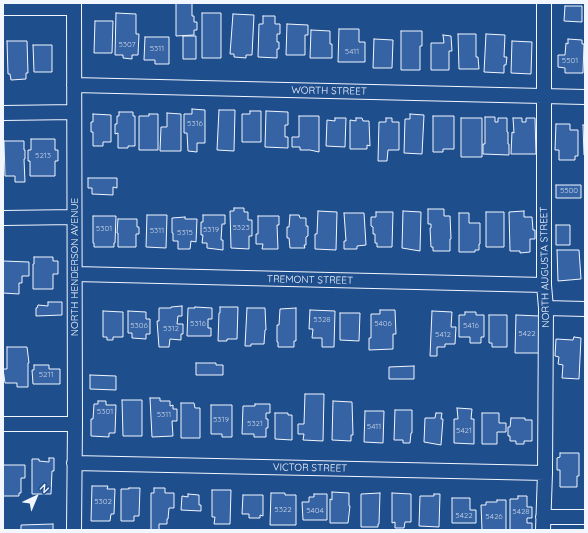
<!DOCTYPE html>
<style>
body{margin:0}
#map{position:relative;width:588px;height:533px;overflow:hidden;background:#1f4e8c;font-family:Quicksand,sans-serif}
canvas{display:block}
.frame{position:absolute;inset:0;border:4px solid #f2f6ff;pointer-events:none}
.north{position:absolute;left:16px;top:477px;width:40px;height:40px;-webkit-text-stroke:3px #1f4e8c;paint-order:stroke;rotate:44deg;font-size:11px;font-weight:700;line-height:16px;text-align:center;color:#f2f6ff}
.north::after{content:'';display:block;margin:auto;width:14px;height:18px;background:#f2f6ff;clip-path:polygon(50% 0,100% 100%,50% 72%,0 100%)}
</style>
<div id="map">
<canvas width="588" height="533"></canvas>
<div class="frame"></div>
<div class="north">N</div>
</div>
<script>
const context = document.querySelector('canvas').getContext('2d');
context.lineJoin = 'round';
function fill(path, color) {
  context.fillStyle = color;
  context.fill(path, 'evenodd');
}
function poly(rows) {
  const path = new Path2D();
  for (const r of rows) {
    path.moveTo(r[0], r[1]);
    for (let i = 2; i < r.length; i += 2) path.lineTo(r[i], r[i + 1]);
  }
  return path;
}
function trace(path, color, width, dash) {
  context.strokeStyle = color;
  context.lineWidth = width;
  context.lineCap = dash ? 'butt' : 'round';
  context.setLineDash(dash || []);
  context.stroke(path);
}
function write(font, color, halo, rows, align = 'center') {
  context.font = font + ' Quicksand,sans-serif';
  context.lineWidth = 3;
  context.setLineDash([]);
  context.textBaseline = 'middle';
  context.strokeStyle = halo;
  context.fillStyle = color;
  for (const [text, x, y, turn = 0] of rows) {
    context.save();
    context.translate(x, y);
    context.rotate((+turn || 0) * Math.PI / 180);
    context.textAlign = isNaN(turn) ? turn : align;
    if (halo) context.strokeText(text, 0, 0);
    context.fillText(text, 0, 0);
    context.restore();
  }
}
const building = poly([
 [176,3,192,3,192,16,194,16,194,22,197,22,197,30,194,30,194,35,176,36,176,3],
 [565,6,582,6,582,22,564,21,565,6],
 [116,13,136,14,136,34,139,34,138,55,132,55,132,59,123,58,123,55,115,55,116,13],
 [202,13,221,13,221,58,202,58,202,13],
 [233,14,254,15,252,55,246,55,246,58,234,57,234,54,230,54,233,14],
 [263,16,275,16,275,24,280,24,280,34,277,34,277,42,279,42,279,49,277,49,277,58,258,57,259,24,263,24,263,16],
 [95,21,113,21,112,53,94,53,95,21],
 [287,24,308,25,308,35,305,35,305,55,286,55,287,24],
 [339,29,359,29,359,42,365,42,365,62,338,62,339,29],
 [311,30,330,31,330,44,332,44,332,58,310,58,311,30],
 [401,31,422,31,422,46,420,46,420,70,401,70,401,31],
 [458,34,476,34,476,57,478,57,479,69,459,69,458,34],
 [486,34,505,35,504,57,507,57,506,65,504,65,504,73,484,72,486,34],
 [443,35,451,36,452,51,449,51,449,70,431,70,431,43,444,43,443,35],
 [183,36,196,36,196,59,183,59,183,36],
 [145,37,169,37,169,64,155,64,155,60,144,60,145,37],
 [374,39,393,40,392,68,373,68,374,39],
 [568,39,582,40,582,44,584,44,583,73,565,73,565,68,558,67,558,55,565,55,566,43,568,44,568,39],
 [7,41,27,41,28,73,26,73,26,79,11,80,10,74,8,74,7,41],
 [512,41,532,42,531,74,511,73,512,41],
 [33,45,52,45,52,72,34,72,33,45],
 [192,109,205,110,205,143,197,143,197,152,188,151,187,133,184,133,184,114,192,114,192,109],
 [219,110,235,110,234,151,217,150,219,110],
 [250,111,261,111,261,142,242,142,242,114,250,114,250,111],
 [266,111,288,112,288,125,285,125,285,137,288,137,288,148,265,147,266,111],
 [119,112,133,112,133,116,135,116,135,146,128,146,128,148,118,148,118,133,115,134,115,124,117,124,117,116,119,116,119,112],
 [167,113,181,114,181,151,160,151,161,127,167,127,167,113],
 [93,114,111,115,111,142,103,142,103,146,93,146,93,132,91,132,91,122,93,122,93,114],
 [149,114,158,114,158,150,139,150,139,116,149,116,149,114],
 [410,114,424,115,422,154,404,153,405,119,410,119,410,114],
 [299,116,319,116,319,152,310,150,300,150,300,147,292,147,292,137,299,137,299,116],
 [433,116,454,116,454,149,443,149,443,152,433,152,433,116],
 [485,117,495,117,495,122,498,122,498,118,507,118,507,132,508,132,508,144,509,144,509,155,483,154,483,144,485,144,485,117],
 [335,118,346,118,345,147,326,146,327,120,335,121,335,118],
 [356,118,362,118,363,121,369,121,370,146,367,145,367,149,350,149,350,120,356,121,356,118],
 [386,118,392,118,392,122,399,122,399,150,388,150,387,161,378,161,379,122,386,122,386,118],
 [461,118,482,118,482,157,461,157,461,118],
 [513,118,522,118,522,122,526,122,526,118,535,118,536,154,511,154,512,132,514,133,513,118],
 [556,124,570,124,570,130,578,130,578,156,575,156,575,160,559,160,559,150,555,150,556,124],
 [583,125,585,125,585,155,584,155,583,125],
 [31,139,55,139,55,150,58,150,58,161,55,161,55,176,30,176,30,161,28,161,28,150,31,150,31,139],
 [4,141,24,141,24,150,25,150,25,159,24,159,25,182,15,182,15,176,5,176,4,141],
 [88,178,117,178,117,188,113,187,113,195,92,194,92,188,88,188,88,178],
 [556,185,581,185,581,198,556,198,556,185],
 [234,208,244,208,244,212,248,212,248,220,252,220,252,236,249,236,249,249,231,248,230,211,234,211,234,208],
 [428,209,444,209,444,216,450,216,451,239,450,239,450,251,433,251,433,247,431,247,430,228,431,228,431,224,428,224,428,209],
 [318,211,337,212,336,250,315,249,315,234,317,234,318,211],
 [403,211,421,212,420,251,402,248,403,211],
 [524,211,524,217,532,217,533,230,535,230,535,239,530,239,530,252,520,253,520,251,510,251,509,212,524,211],
 [376,212,393,212,392,247,377,247,377,243,375,243,375,234,373,234,373,227,371,226,371,217,376,217,376,212],
 [486,212,504,212,504,247,486,247,486,212],
 [344,213,364,213,366,245,357,246,357,249,344,249,344,241,346,241,344,213],
 [459,213,469,213,469,223,480,223,480,244,479,244,479,250,475,250,475,252,459,252,459,213],
 [147,215,167,215,166,248,146,247,147,215],
 [203,215,225,215,225,224,222,224,221,240,223,240,223,250,207,248,207,243,202,243,203,235,201,235,201,222,203,222,203,215],
 [290,215,299,215,300,218,306,218,306,226,308,226,308,236,306,237,306,245,304,245,305,248,290,248,289,238,287,238,287,227,289,227,290,215],
 [93,216,116,216,115,243,114,243,114,247,94,247,94,243,93,243,93,216],
 [258,216,279,216,279,225,277,225,278,249,262,249,263,244,256,244,256,234,258,234,258,216],
 [185,217,185,219,197,219,196,242,191,241,190,249,178,249,178,241,173,241,173,233,172,233,172,218,185,217],
 [118,219,137,219,137,227,139,227,139,234,136,234,136,247,118,247,118,233,117,233,118,219],
 [556,225,570,225,570,245,556,245,556,225],
 [557,250,579,250,581,279,558,281,557,250],
 [34,257,53,257,53,261,58,261,58,274,53,274,53,289,33,289,33,264,34,264,34,257],
 [3,261,29,262,29,276,22,276,22,283,19,283,19,294,3,293,3,261],
 [48,302,62,302,62,315,36,316,36,308,37,308,38,305,48,306,48,302],
 [182,306,182,316,178,316,177,324,183,324,183,334,181,334,181,340,170,339,169,347,159,347,157,321,159,321,159,308,171,308,171,307,182,306],
 [195,307,212,308,212,319,208,319,208,328,211,328,211,336,187,336,188,308,195,308,195,307],
 [220,307,238,307,237,339,227,339,227,341,218,341,219,313,220,313,220,307],
 [247,308,265,308,266,330,265,330,264,344,251,344,251,346,245,346,247,308],
 [296,308,296,341,294,341,294,347,278,347,278,342,277,342,277,325,279,325,280,309,296,308],
 [310,310,335,311,334,347,322,347,322,338,312,338,313,329,309,329,310,310],
 [380,310,395,310,396,334,393,334,393,349,369,350,369,338,371,338,371,314,380,314,380,310],
 [103,311,123,312,123,337,113,337,113,340,107,340,107,337,103,337,103,311],
 [128,311,146,312,146,319,150,319,150,334,146,334,146,339,132,338,132,333,128,333,128,311],
 [432,311,452,312,451,327,456,327,455,344,445,344,445,347,437,347,437,356,430,356,432,311],
 [465,312,476,312,476,315,484,315,484,337,481,337,481,343,470,343,470,337,459,337,459,315,465,315,465,312],
 [340,313,360,313,359,341,340,340,340,313],
 [489,315,507,315,507,347,492,347,492,343,489,343,489,315],
 [516,315,539,316,539,353,515,353,516,315],
 [574,337,581,338,579,379,562,378,563,365,558,364,559,357,555,356,556,339,573,340,574,337],
 [7,347,27,347,29,363,28,363,28,387,17,387,17,383,5,383,3,369,7,369,7,347],
 [196,363,216,363,216,365,223,365,223,375,196,375,196,363],
 [34,365,49,365,49,369,60,369,60,384,33,384,32,370,34,370,34,365],
 [414,366,414,379,389,379,389,367,414,366],
 [90,375,116,376,116,390,90,389,90,375],
 [305,394,324,394,323,441,303,440,304,434,298,434,298,424,304,424,305,394],
 [150,398,160,398,160,401,170,401,170,406,173,405,173,409,177,409,177,421,172,421,173,436,152,437,150,398],
 [122,400,142,400,142,436,123,436,122,400],
 [98,401,106,401,106,405,116,405,115,433,109,433,109,437,91,436,91,419,93,419,94,404,98,404,98,401],
 [333,401,352,402,353,435,351,435,351,441,332,440,333,401],
 [181,403,194,403,195,408,200,408,200,438,181,438,181,403],
 [255,404,270,404,270,413,266,413,266,419,268,419,268,428,266,428,266,437,254,437,254,434,242,434,243,406,255,406,255,404],
 [211,405,232,405,232,437,222,437,222,434,211,434,211,405],
 [457,408,472,409,471,419,474,419,474,444,454,443,454,419,458,419,457,408],
 [395,410,412,410,412,433,411,433,410,443,403,443,403,440,394,440,395,410],
 [365,411,384,411,383,443,364,442,365,411],
 [275,413,288,413,288,415,292,415,292,440,275,439,275,413],
 [436,413,442,413,441,419,443,419,441,445,424,442,425,418,435,418,436,413],
 [482,413,499,413,499,423,506,423,506,432,497,432,497,444,482,444,482,413],
 [511,418,525,418,525,420,532,420,532,441,524,441,524,444,516,444,516,441,510,441,510,436,508,436,508,427,510,427,511,418],
 [560,453,579,453,579,476,577,476,577,487,560,487,560,470,557,470,557,458,560,457,560,453],
 [49,458,54,458,54,471,52,471,51,494,32,494,32,459,39,459,39,461,49,462,49,458],
 [3,465,25,465,25,478,21,478,21,493,19,493,19,496,3,496,3,465],
 [92,486,108,486,107,489,115,489,114,514,111,514,110,521,91,521,92,486],
 [129,488,140,488,139,516,134,516,134,521,121,521,121,489,129,489,129,488],
 [154,488,165,488,165,493,174,493,174,508,169,508,168,519,167,519,167,524,159,524,159,530,151,530,151,493,154,493,154,488],
 [212,490,231,490,230,524,214,524,215,517,212,517,212,490],
 [332,492,349,493,349,506,350,506,348,523,330,523,330,499,332,500,332,492],
 [271,493,285,493,285,495,296,495,296,525,270,525,271,493],
 [380,493,379,524,378,524,378,527,361,527,361,494,380,493],
 [392,493,411,494,411,522,405,522,404,528,395,528,395,522,392,523,392,493],
 [188,494,199,495,199,505,201,505,201,511,181,510,182,496,188,497,188,494],
 [314,494,327,494,327,520,303,520,302,502,309,502,309,497,314,497,314,494],
 [434,494,440,494,439,527,419,526,420,496,434,496,434,494],
 [243,495,263,495,263,516,260,515,260,518,249,518,249,514,242,514,243,495],
 [518,496,527,496,527,507,532,507,532,518,527,518,527,523,532,523,532,530,510,530,510,499,518,499,518,496],
 [452,498,470,498,470,510,476,510,476,523,452,523,452,498],
 [497,500,506,500,506,530,482,530,481,505,486,505,486,502,497,502,497,500],
 [53,524,53,530,21,530,21,525,53,524]
]);
fill(building, '#3563a3');
trace(building, '#f2f6ff', 1);
const minor = poly([
 [74,3,75,424,74,530],
 [3,8,74,8],
 [74,85,585,97],
 [3,113,74,112],
 [3,218,74,217],
 [75,274,544,285],
 [546,308,585,309],
 [3,424,75,424],
 [74,463,545,473],
 [543,517,585,517],
 [543,530,545,473,546,308,544,285,544,3]
]);
trace(minor, '#f2f6ff', 16);
trace(minor, '#1f4e8c', 14);
write('8px', '#c3d1e8', null, [
 ["5307",127,45],
 ["5311",157,49],
 ["5411",352,52],
 ["5501",570,61],
 ["5316",195,124],
 ["5213",43,156],
 ["5500",569,191],
 ["5323",241,228],
 ["5301",104,229],
 ["5319",211,230],
 ["5311",157,231],
 ["5315",185,233],
 ["5328",322,320],
 ["5316",198,324],
 ["5406",383,324],
 ["5306",139,326],
 ["5416",471,326],
 ["5312",171,329],
 ["5422",527,334],
 ["5412",443,335],
 ["5211",46,375],
 ["5301",105,412],
 ["5311",164,415],
 ["5319",221,420],
 ["5321",255,424],
 ["5411",374,427],
 ["5421",464,431],
 ["5302",103,502],
 ["5322",283,510],
 ["5404",315,511],
 ["5428",521,512],
 ["5422",464,516],
 ["5426",494,517]
]);
write('10px', '#f2f6ff', '#1f4e8c', [
 ["WORTH STREET",329,91,1],
 ["NORTH HENDERSON AVENUE",75,267,-90],
 ["NORTH AUGUSTA STREET",545,267,-91],
 ["TREMONT STREET",310,280,1],
 ["VICTOR STREET",310,468,1]
]);
</script>
